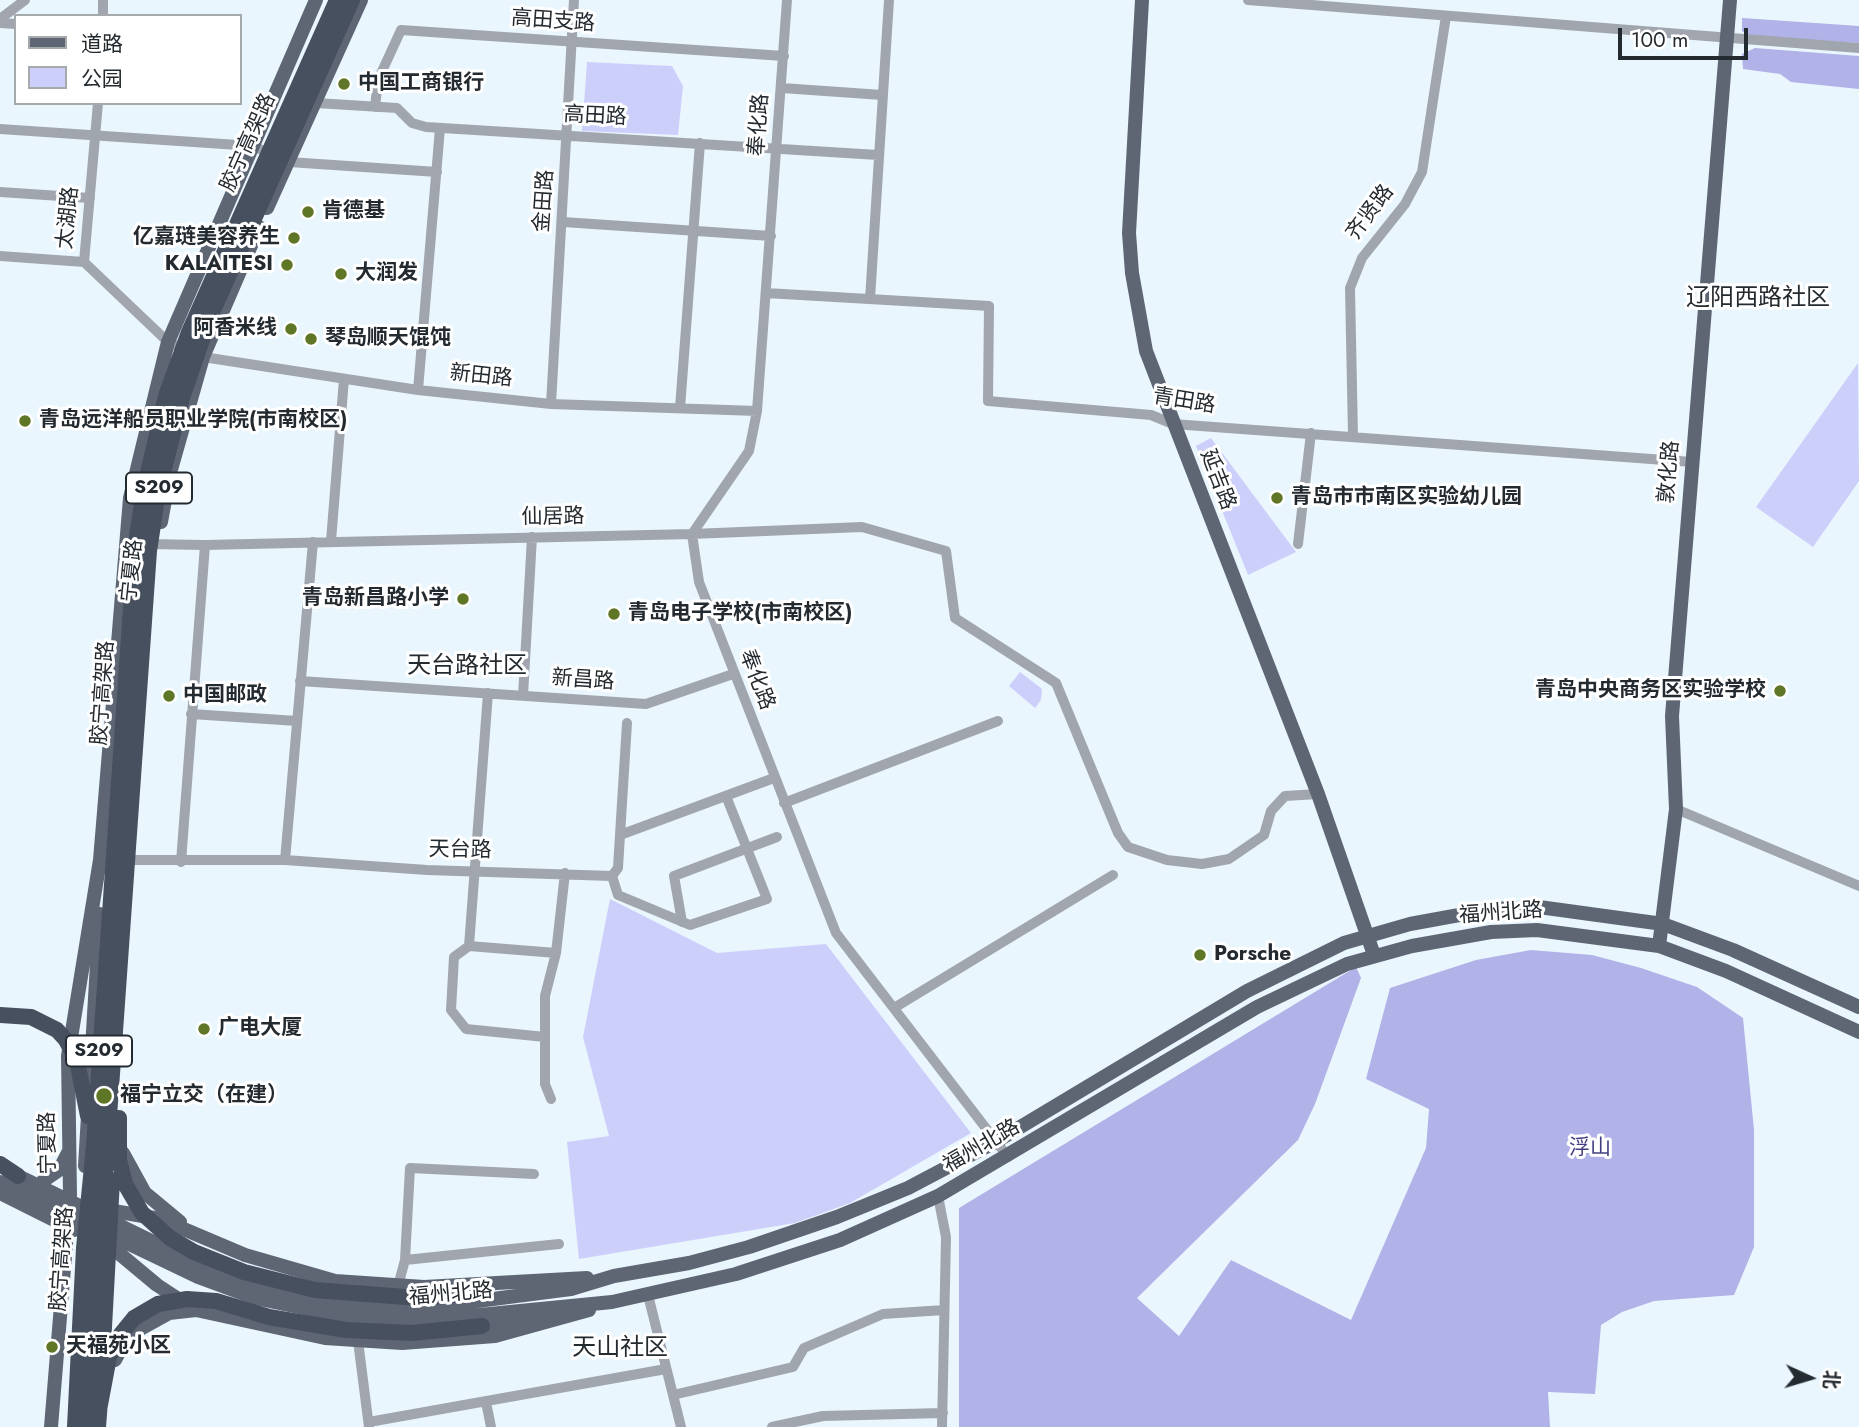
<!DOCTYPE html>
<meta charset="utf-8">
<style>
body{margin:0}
#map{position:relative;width:1859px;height:1427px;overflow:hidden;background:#eaf6fe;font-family:Jost,"Noto Sans SC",sans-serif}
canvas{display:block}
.legend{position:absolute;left:14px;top:14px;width:228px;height:91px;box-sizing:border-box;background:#fff;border:2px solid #a7aaac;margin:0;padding:9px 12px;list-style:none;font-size:21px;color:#242b30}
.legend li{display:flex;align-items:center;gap:14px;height:35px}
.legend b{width:35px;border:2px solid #a7aaac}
.north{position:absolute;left:1775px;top:1343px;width:70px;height:70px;-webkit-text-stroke:5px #fff;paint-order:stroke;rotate:94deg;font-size:19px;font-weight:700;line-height:28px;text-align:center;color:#242b30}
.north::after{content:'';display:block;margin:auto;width:24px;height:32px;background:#242b30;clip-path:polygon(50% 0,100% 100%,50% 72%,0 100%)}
.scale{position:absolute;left:1618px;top:28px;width:130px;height:32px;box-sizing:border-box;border:4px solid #242b30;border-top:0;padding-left:9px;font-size:21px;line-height:24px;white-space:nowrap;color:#242b30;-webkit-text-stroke:5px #fff;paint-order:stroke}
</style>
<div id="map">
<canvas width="1859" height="1427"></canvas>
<ul class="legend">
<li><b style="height:9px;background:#5e6674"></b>道路</li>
<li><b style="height:19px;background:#cdcffb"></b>公园</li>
</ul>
<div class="north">北</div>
<div class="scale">100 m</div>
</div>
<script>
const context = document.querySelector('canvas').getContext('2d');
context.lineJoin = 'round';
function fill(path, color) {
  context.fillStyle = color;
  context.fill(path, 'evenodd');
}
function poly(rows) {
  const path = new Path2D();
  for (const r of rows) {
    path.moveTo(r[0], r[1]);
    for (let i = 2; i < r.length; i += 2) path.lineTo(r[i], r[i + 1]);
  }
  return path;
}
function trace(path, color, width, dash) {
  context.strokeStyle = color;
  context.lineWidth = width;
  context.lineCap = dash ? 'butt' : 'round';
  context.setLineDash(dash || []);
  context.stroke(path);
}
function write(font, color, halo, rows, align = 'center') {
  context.font = font + ' Jost,"Noto Sans SC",sans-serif';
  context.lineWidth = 6;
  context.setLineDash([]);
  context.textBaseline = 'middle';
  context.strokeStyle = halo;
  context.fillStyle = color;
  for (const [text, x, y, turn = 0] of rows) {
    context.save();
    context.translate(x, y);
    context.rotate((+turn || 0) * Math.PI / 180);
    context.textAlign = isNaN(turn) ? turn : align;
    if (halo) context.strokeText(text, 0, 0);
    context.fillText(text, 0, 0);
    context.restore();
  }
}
fill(poly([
 [587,62,672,66,683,86,678,135,582,131],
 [1858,363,1859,481,1813,547,1756,507],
 [1211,438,1296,552,1248,575,1196,446],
 [1020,672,1042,689,1041,700,1035,708,1009,686],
 [610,899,717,953,826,944,971,1133,850,1203,795,1223,579,1259,567,1142,609,1136,583,1037]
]), '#cdcffb');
fill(poly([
 [1742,18,1859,26,1859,43,1751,37,1742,31],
 [1755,48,1859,56,1859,89,1791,82,1780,74,1743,69,1742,54],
 [1531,950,1592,955,1641,968,1697,987,1743,1018,1754,1130,1754,1247,1734,1295,1654,1301,1622,1312,1601,1325,1595,1394,1548,1392,1550,1427,959,1427,959,1208,1356,967,1361,978,1315,1104,1298,1140,1137,1298,1179,1336,1231,1260,1351,1320,1426,1148,1429,1109,1366,1079,1390,988,1476,960]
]), '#b0b2e8');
trace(poly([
 [787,0,757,411,749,451,692,534,699,582,836,933,1008,1157],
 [1248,0,1859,48],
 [103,16,103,0],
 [0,19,25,0],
 [0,23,16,24],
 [782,88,882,95],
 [98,103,84,262,168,342,203,357,418,390,551,404,757,411],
 [316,103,397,108,412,123,426,127,878,155],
 [375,107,378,80,401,30,784,56],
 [0,129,253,146,289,162,437,172],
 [0,192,90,198],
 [563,222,771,236],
 [0,256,84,262],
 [766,293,989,306,988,401,1151,415,1173,424,1692,462],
 [870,299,889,0],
 [418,390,440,128],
 [551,404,574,0],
 [680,408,700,143],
 [1353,436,1350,288,1362,258,1405,204,1422,172,1446,16],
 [331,541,344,379],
 [146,544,205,545,692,534,862,527,946,551,955,618,1056,683,1118,833,1128,847,1167,860,1202,864,1229,859,1264,835,1271,811,1285,796,1318,794],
 [1298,544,1311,433],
 [300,681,646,704,733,674],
 [523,696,532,537],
 [191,714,297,721],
 [784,803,998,721],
 [1676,809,1859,886],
 [620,835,627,723],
 [122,860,285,860,427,870,612,876,618,868,620,835,774,778],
 [285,860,313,542],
 [181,862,205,545],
 [612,876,618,895,690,925,767,899,726,796],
 [682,922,674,876,777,837],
 [469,946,488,693],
 [894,1008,1113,875],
 [545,1037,466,1029,451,1010,454,957,469,946,556,953],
 [551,1099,545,1084,545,996,556,953,565,873],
 [938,1196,946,1237,942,1427],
 [405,1260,559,1244],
 [398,1286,405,1260,410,1168,534,1174],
 [648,1295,681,1427],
 [358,1341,369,1427],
 [673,1395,793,1367,804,1348,883,1314,944,1310],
 [486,1402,491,1427],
 [369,1422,666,1369],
 [772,1427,823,1416,943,1413]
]), '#a1a6ae', 10);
trace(poly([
 [1142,0,1129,233,1132,273,1146,351,1318,794,1374,955],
 [267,208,361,0],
 [161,522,170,473,203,357,259,227],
 [1659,946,1676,809,1672,716,1730,0],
 [123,1153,145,1193,180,1222],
 [85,1166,100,914],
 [8,1171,219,1274,258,1287,304,1299,346,1305,438,1306,571,1289,614,1276,689,1263,749,1247,837,1217,908,1188,997,1141,1247,991,1344,943,1410,924,1492,909,1539,907,1663,924,1733,950,1859,1007],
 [43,1181,59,1170,69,1151],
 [0,1182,198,1277,255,1298,347,1317,439,1319,612,1302,736,1274,840,1240,938,1196,1257,1007,1347,964,1412,946,1491,932,1537,930,1659,946,1726,971,1859,1032],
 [0,1193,74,1230],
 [102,1209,160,1219,245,1255,335,1281,424,1287,587,1278],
 [103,1240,157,1285,186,1304],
 [482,1326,536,1319],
 [115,1360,122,1347,140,1329,169,1313,196,1310,325,1338,402,1343,495,1336,589,1310],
 [51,1427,70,1195,68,1056,100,860,130,498,168,342,316,0]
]), '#5e6674', 14);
trace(poly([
 [0,1015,31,1017,57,1030,66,1040,77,1061,88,1116],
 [119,1118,119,1160,125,1184,142,1213,170,1238,194,1252,244,1272,315,1290,418,1298,477,1293],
 [0,1164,18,1176],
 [102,1364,112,1180],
 [99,1410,109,1357,121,1334,134,1318,158,1304,187,1299,216,1301,269,1317,346,1330,412,1333,482,1326],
 [75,1427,84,1248,94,1146,135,550,144,490,166,396,189,332,337,0],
 [87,1427,149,551,158,492,182,398,210,317,352,0],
 [98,1427,100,1401]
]), '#46505f', 16);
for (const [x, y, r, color] of [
 [344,84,7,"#5f7627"],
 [308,212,7,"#5f7627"],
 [294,238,7,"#5f7627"],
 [287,265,7,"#5f7627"],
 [341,274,7,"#5f7627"],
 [291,329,7,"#5f7627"],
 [311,339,7,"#5f7627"],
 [25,421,7,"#5f7627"],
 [1277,498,7,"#5f7627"],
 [463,599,7,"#5f7627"],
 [614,614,7,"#5f7627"],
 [1780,691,7,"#5f7627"],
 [169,696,7,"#5f7627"],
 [1200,955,7,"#5f7627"],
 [204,1029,7,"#5f7627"],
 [104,1096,9,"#5f7627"],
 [52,1347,7,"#5f7627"]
]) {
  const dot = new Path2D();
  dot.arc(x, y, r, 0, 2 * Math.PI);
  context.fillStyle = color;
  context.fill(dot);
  trace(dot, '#fff', 2.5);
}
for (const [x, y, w] of [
 [159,488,66],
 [99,1051,66]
]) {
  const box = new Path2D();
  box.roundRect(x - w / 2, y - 15.5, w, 31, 5);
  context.fillStyle = '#fff';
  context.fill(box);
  trace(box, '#242b30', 2);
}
write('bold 19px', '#242b30', null, [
 ["S209",159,488],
 ["S209",99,1051]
]);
write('21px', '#242b30', '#fff', [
 ["高田支路",553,22,4],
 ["高田路",595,117,3],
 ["奉化路",760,125,-86],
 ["胶宁高架路",249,143,-66],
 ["金田路",545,201,-86],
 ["齐贤路",1371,213,-53],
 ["太湖路",69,218,-84],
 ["新田路",481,377,6],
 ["青田路",1184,402,9],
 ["敦化路",1670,472,-85],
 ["延吉路",1217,480,69],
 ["仙居路",553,518,-1],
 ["宁夏路",133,571,-84],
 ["奉化路",756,680,69],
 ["新昌路",583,681,4],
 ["胶宁高架路",104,693,-86],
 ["天台路",460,851,1],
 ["福州北路",1501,914,-4],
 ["宁夏路",49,1143,-91],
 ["福州北路",982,1147,-30],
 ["胶宁高架路",63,1259,-86],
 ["福州北路",451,1295,-5]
]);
write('bold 21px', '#242b30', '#fff', [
 ["中国工商银行",358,84],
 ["肯德基",322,212],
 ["亿嘉琏美容养生",280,238,"right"],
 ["KALAITESI",273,265,"right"],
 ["大润发",355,274],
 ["阿香米线",277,329,"right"],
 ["琴岛顺天馄饨",325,339],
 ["青岛远洋船员职业学院(市南校区)",39,421],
 ["青岛市市南区实验幼儿园",1291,498],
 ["青岛新昌路小学",449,599,"right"],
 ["青岛电子学校(市南校区)",628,614],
 ["青岛中央商务区实验学校",1766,691,"right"],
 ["中国邮政",183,696],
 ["Porsche",1214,955],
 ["广电大厦",218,1029],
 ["福宁立交（在建）",120,1096],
 ["天福苑小区",66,1347]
], 'left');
write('21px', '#423f81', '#fff', [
 ["浮山",1590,1149]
]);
write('24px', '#242b30', '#fff', [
 ["辽阳西路社区",1758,299],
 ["天台路社区",467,667],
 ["天山社区",620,1349]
]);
</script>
